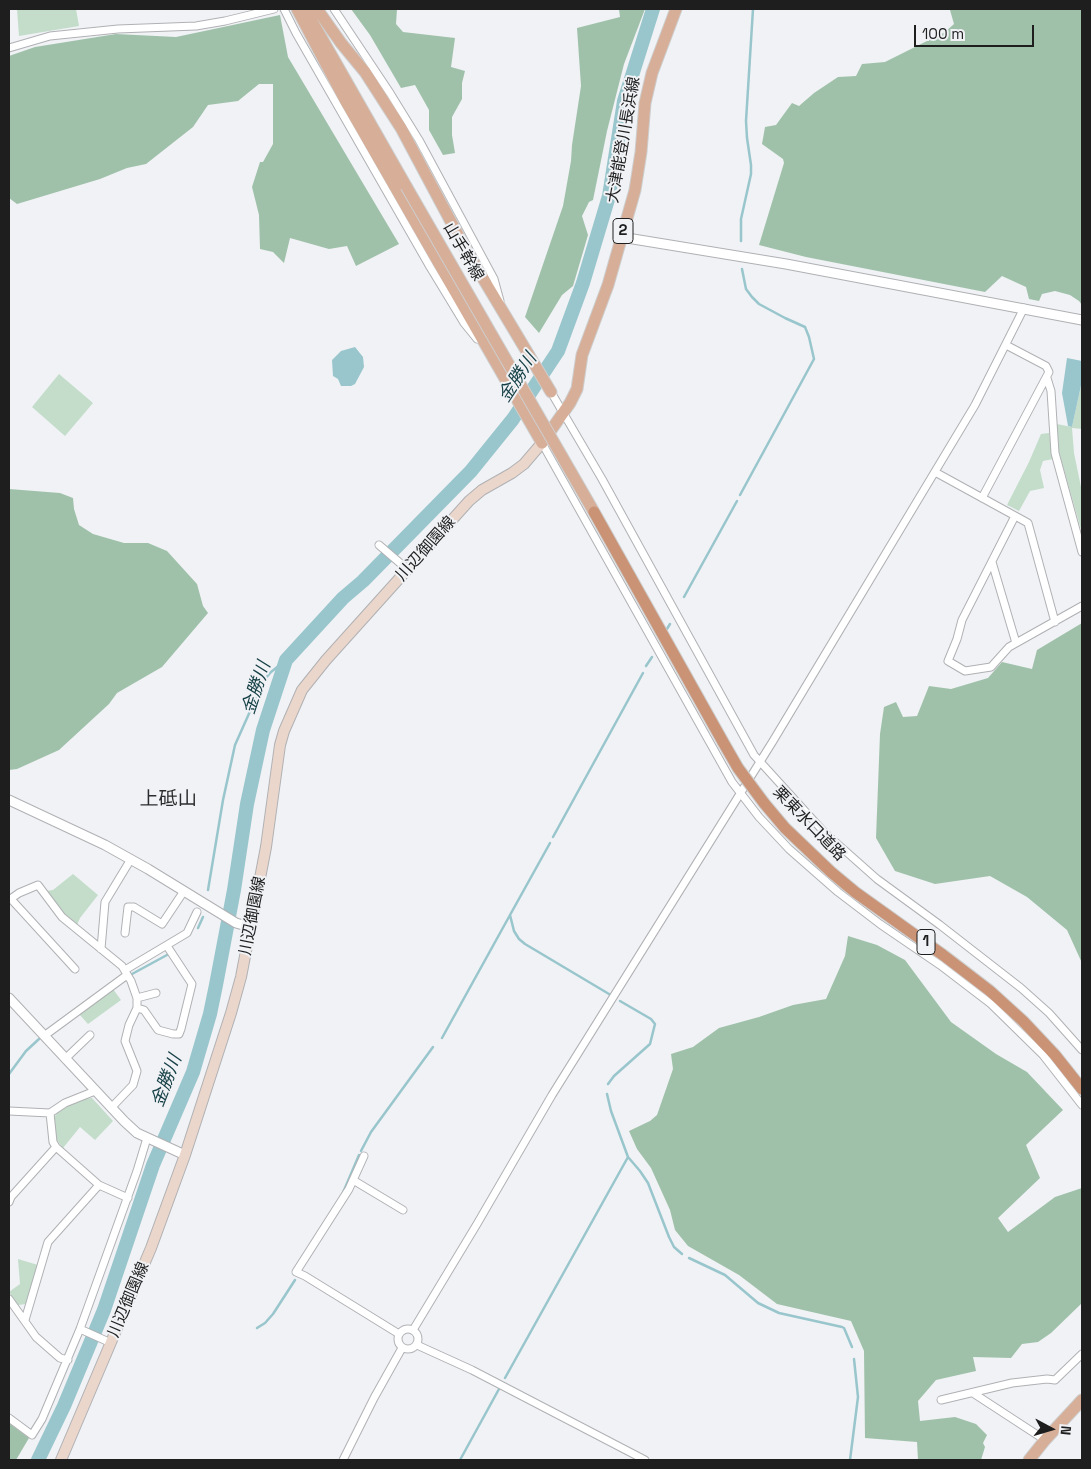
<!DOCTYPE html>
<meta charset="utf-8">
<style>
body{margin:0}
#map{position:relative;width:1091px;height:1469px;overflow:hidden;background:#f0f2f5;font-family:"Space Grotesk",sans-serif}
canvas{display:block}
.frame{position:absolute;inset:0;border:10px solid #1e1e1f;pointer-events:none}
.north{position:absolute;left:1026px;top:1404px;width:50px;height:50px;-webkit-text-stroke:4px #f0f2f5;paint-order:stroke;rotate:96deg;font-size:14px;font-weight:700;line-height:20px;text-align:center;color:#1e1e1f}
.north::after{content:'';display:block;margin:auto;width:18px;height:22px;background:#1e1e1f;clip-path:polygon(50% 0,100% 100%,50% 72%,0 100%)}
.scale{position:absolute;left:914px;top:25px;width:120px;height:22px;box-sizing:border-box;border:2px solid #1e1e1f;border-top:0;padding-left:6px;font-size:15px;line-height:18px;white-space:nowrap;color:#1e1e1f;-webkit-text-stroke:4px #f0f2f5;paint-order:stroke}
</style>
<div id="map">
<canvas width="1091" height="1469"></canvas>
<div class="frame"></div>
<div class="north">N</div>
<div class="scale">100 m</div>
</div>
<script>
const context = document.querySelector('canvas').getContext('2d');
context.lineJoin = 'round';
function fill(path, color) {
  context.fillStyle = color;
  context.fill(path, 'evenodd');
}
function poly(rows) {
  const path = new Path2D();
  for (const r of rows) {
    if (r.length === 3) {
      path.moveTo(r[0] + r[2], r[1]);
      path.arc(r[0], r[1], r[2], 0, 2 * Math.PI);
      continue;
    }
    path.moveTo(r[0], r[1]);
    for (let i = 2; i < r.length; i += 2) path.lineTo(r[i], r[i + 1]);
  }
  return path;
}
function trace(path, color, width, dash) {
  context.strokeStyle = color;
  context.lineWidth = width;
  context.lineCap = dash ? 'butt' : 'round';
  context.setLineDash(dash || []);
  context.stroke(path);
}
function write(font, color, halo, rows, align = 'center') {
  context.font = font + ' "Space Grotesk","Noto Sans JP",sans-serif';
  context.lineWidth = 4;
  context.setLineDash([]);
  context.textBaseline = 'middle';
  context.strokeStyle = halo;
  context.fillStyle = color;
  for (const [text, x, y, turn = 0] of rows) {
    context.save();
    context.translate(x, y);
    context.rotate((+turn || 0) * Math.PI / 180);
    context.textAlign = isNaN(turn) ? turn : align;
    if (halo) context.strokeText(text, 0, 0);
    context.fillText(text, 0, 0);
    context.restore();
  }
}
fill(poly([
 [17,9,76,9,79,26,19,36],
 [59,374,93,403,65,436,32,407],
 [1082,381,1082,429,1072,428,1074,453,1082,492,1082,533,1059,452,1057,424,1072,427],
 [1049,433,1053,459,1043,461,1040,470,1044,488,1030,491,1019,511,1007,505,1029,462,1041,434],
 [73,874,98,895,80,918,77,925,59,909,46,891,53,890],
 [113,989,121,1000,88,1024,79,1014],
 [92,1098,113,1121,95,1140,80,1127,63,1148,56,1139,54,1118,58,1111,83,1099],
 [18,1259,38,1265,26,1304,18,1305,9,1292,20,1284]
]), '#c3ddca');
fill(poly([
 [351,9,397,9,396,24,403,32,455,38,451,67,465,71,462,83,462,99,452,117,452,135,455,153,443,155,429,130,429,110,415,85,401,88,370,35],
 [619,9,645,9,624,64,607,131,593,200,589,202,582,216,588,235,573,286,562,295,539,333,525,317,563,206,571,161,572,145,581,86,577,28,620,17],
 [951,9,1082,9,1082,305,1079,301,1070,295,1055,291,1042,294,1039,301,1029,299,1026,287,1002,276,985,292,806,257,759,245,784,163,783,159,762,144,765,127,776,125,792,103,799,106,814,93,838,77,856,76,862,64,885,62,945,32,954,24,950,10],
 [280,15,288,57,399,244,356,266,347,246,329,249,290,238,284,263,273,252,260,249,259,215,252,187,260,162,263,162,273,144,273,84,259,84,238,101,208,105,193,127,146,164,127,168,100,179,17,204,9,198,9,56,35,47,116,34,176,37],
 [9,489,60,493,73,498,74,509,79,525,93,534,124,543,148,543,167,551,197,584,203,606,208,613,162,667,117,693,109,704,59,750,17,769,9,770],
 [1082,623,1082,963,1067,930,1027,897,990,876,935,884,895,871,876,838,880,734,884,707,896,702,903,717,917,716,929,686,951,689,988,678,1002,662,1032,669,1037,650],
 [848,936,877,945,905,960,951,1022,996,1054,1027,1072,1063,1110,1026,1145,1040,1178,998,1218,1008,1232,1055,1197,1082,1188,1082,1303,1051,1333,1038,1342,1022,1344,1011,1358,973,1357,976,1371,936,1380,918,1401,920,1421,955,1417,976,1424,987,1435,983,1443,985,1447,981,1460,918,1460,917,1442,865,1438,864,1351,851,1321,777,1304,739,1275,688,1246,675,1230,670,1210,651,1168,637,1149,629,1131,650,1121,657,1115,673,1069,671,1054,693,1047,719,1028,759,1017,793,1005,826,999,845,956],
 [9,1423,29,1438,16,1460,9,1460]
]), '#9fc1aa');
fill(poly([
 [355,347,363,357,364,367,355,384,351,386,341,386,338,379,333,376,332,360,341,351],
 [1067,358,1082,361,1082,381,1072,427,1068,426,1062,393]
]), '#98c6cc');
trace(poly([
 [741,241,741,219,751,174,751,165,747,138,746,121,753,9],
 [740,495,814,359,809,337,805,327,785,318,759,304,752,297,746,289,742,269],
 [684,597,737,501],
 [665,632,670,624],
 [646,666,652,657],
 [553,837,643,673],
 [550,843,510,915,514,931,519,939,525,944,609,994],
 [208,890,223,800,235,745,264,680,271,672,286,660],
 [198,928,203,917],
 [132,974,167,955],
 [442,1038,510,915],
 [9,1074,26,1051,39,1039],
 [608,1084,614,1076,650,1044,655,1024,651,1019,620,1001],
 [607,1094,611,1111,628,1157,640,1171,648,1183,669,1237,674,1247,682,1254],
 [361,1151,371,1132,433,1047],
 [342,1195,359,1155],
 [689,1258,725,1275,758,1303,779,1313,842,1327,844,1328,852,1347],
 [257,1328,265,1323,273,1314,295,1280],
 [505,1378,628,1157],
 [460,1460,499,1389],
 [850,1460,858,1397,854,1359]
]), '#98c6cc', 2.5);
trace(poly([
 [38,1460,64,1406,104,1310,153,1165,193,1072,210,1014,216,985,234,890,247,804,263,730,286,660,343,598,363,581,471,471,513,419,558,351,583,283,609,196,624,101,653,9]
]), '#98c6cc', 14);
const minor = poly([
 [284,9,296,33,430,267,464,323,477,339],
 [334,9,390,93,419,140,494,279,500,301],
 [9,48,50,36,118,29,196,26,225,21,274,9],
 [1047,378,1051,391,1055,453,1082,552],
 [551,392,602,479,754,755,824,832,877,879,940,925,1021,988,1049,1013,1082,1050],
 [542,443,732,782,759,817,789,849,838,892,880,924,940,965,991,1004,1043,1055,1082,1105],
 [935,472,1028,523,1055,622],
 [982,498,1049,372,1046,366,1006,345],
 [1015,516,962,620,957,639,948,661,965,671,991,667,1009,647,1082,606],
 [379,545,407,569],
 [992,562,1016,643],
 [11,899,75,969],
 [9,900,19,893,38,885,62,917,122,966,131,981,137,998,137,1008,129,1025,125,1041,137,1071,133,1085,111,1108],
 [125,933,128,907,134,907,162,924,184,891],
 [101,949,105,902,131,859],
 [125,970,187,933,197,912],
 [137,998,156,993],
 [137,1008,144,1010,158,1030,173,1034,179,1034,181,1029,192,984,167,946],
 [44,1036,127,975],
 [65,1059,90,1035],
 [9,1111,50,1113,65,1103,95,1091],
 [50,1113,53,1142,56,1147,99,1185,128,1198],
 [364,1156,349,1189,296,1272,305,1276,399,1334],
 [353,1180,403,1210],
 [9,1202,11,1197,56,1147],
 [9,1299,36,1337,60,1358,68,1360],
 [25,1320,48,1242,99,1185],
 [408,1339,10],
 [80,1329,111,1343],
 [413,1330,477,1224,552,1095,773,741,975,405,1024,308],
 [417,1345,472,1370,645,1460],
 [973,1393,1045,1440],
 [941,1400,1012,1383,1047,1379,1055,1380,1082,1354],
 [9,1418,32,1435,42,1419,80,1329,137,1171,147,1138],
 [343,1460,374,1398,402,1348]
]);
const tertiary = poly([
 [621,237,786,264,1082,320],
 [9,800,105,845,148,869,236,923,250,927],
 [9,998,124,1121,137,1133,185,1155]
]);
const secondary = poly([
 [61,1460,151,1248,185,1155,231,1013,241,977,266,847,280,745,284,731,302,690,326,660,469,501,482,490,512,473,524,464,542,443]
]);
const primary = poly([
 [297,9,345,100,542,443,570,403,577,389,582,355,608,285,635,190,641,152,645,103,652,73,676,9],
 [305,9,406,186],
 [317,9,341,43,365,72,401,128,466,250,551,392],
 [1029,1460,1045,1440,1082,1400]
]);
const trunk = poly([
 [764,803,785,828,831,872,855,892,943,955,990,991,1023,1021,1055,1055,1082,1089]
]);
trace(minor, '#b0b1b4', 9);
trace(tertiary, '#b0b1b4', 11);
trace(secondary, '#b0b1b4', 12);
trace(primary, '#cecece', 13);
trace(trunk, '#cecece', 13);
trace(minor, '#fff', 7);
trace(tertiary, '#fff', 9);
trace(secondary, '#ebd6cb', 10);
trace(primary, '#d7ae98', 11);
trace(trunk, '#ca9376', 11);
const primaryBridge = poly([
 [406,186,594,512]
]);
const trunkBridge = poly([
 [594,512,723,742,738,768,764,803]
]);
trace(primaryBridge, '#cecece', 13, []);
trace(trunkBridge, '#cecece', 13, []);
trace(primaryBridge, '#d7ae98', 11);
trace(trunkBridge, '#ca9376', 11);
for (const [x, y, w] of [
 [623,231,20],
 [926,942,18]
]) {
  const box = new Path2D();
  box.roundRect(x - w / 2, y - 12.5, w, 25, 4);
  context.fillStyle = '#f0f2f5';
  context.fill(box);
  trace(box, '#1e1e1f', 1);
}
write('bold 15px', '#1e1e1f', null, [
 ["2",623,231],
 ["1",926,942]
]);
write('16px', '#1e1e1f', '#f0f2f5', [
 ["大津能登川長浜線",624,140,-80],
 ["山手幹線",463,252,60],
 ["川辺御園線",426,549,-48],
 ["栗東水口道路",809,824,46],
 ["川辺御園線",253,916,-79],
 ["川辺御園線",129,1300,-67]
]);
write('italic 18px', '#143f45', '#f0f2f5', [
 ["金勝川",518,378,-57],
 ["金勝川",257,688,-72],
 ["金勝川",167,1081,-69]
]);
write('19px', '#2a2c2d', '#f0f2f5', [
 ["上砥山",168,800]
]);
</script>
